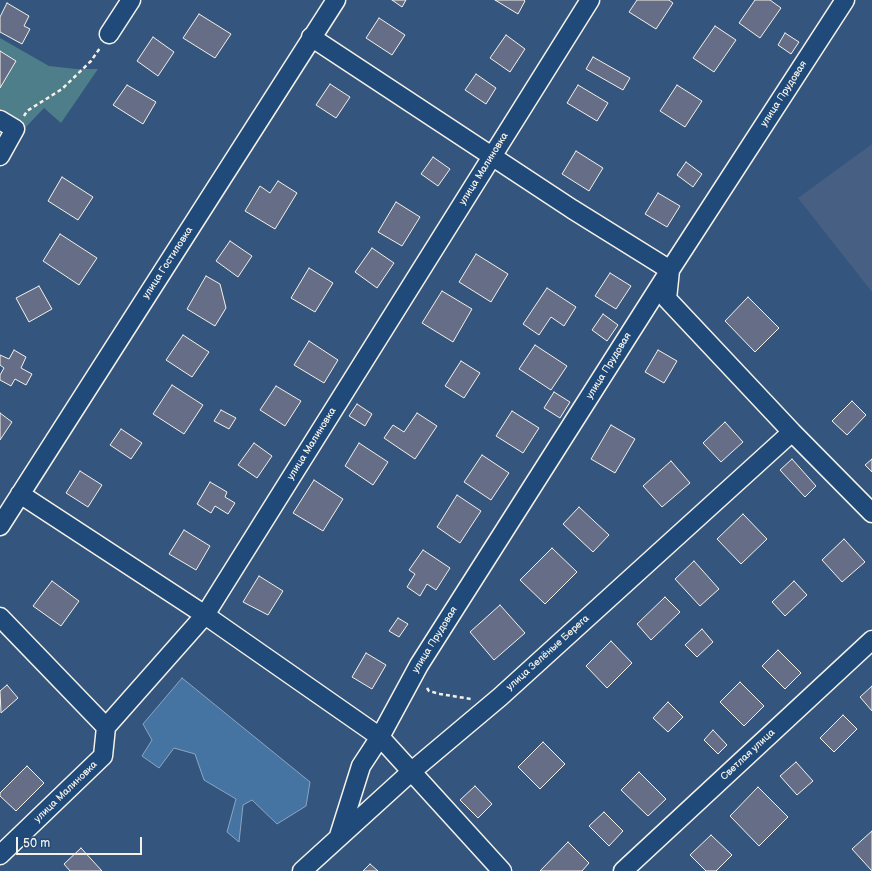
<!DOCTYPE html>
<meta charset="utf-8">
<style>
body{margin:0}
#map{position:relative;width:872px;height:871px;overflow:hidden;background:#34557e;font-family:"Balsamiq Sans",sans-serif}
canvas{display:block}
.scale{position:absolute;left:16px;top:837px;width:126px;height:18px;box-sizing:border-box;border:2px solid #f4f1e8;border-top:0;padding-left:5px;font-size:12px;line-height:14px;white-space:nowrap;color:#f4f1e8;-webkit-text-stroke:3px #1f4a7a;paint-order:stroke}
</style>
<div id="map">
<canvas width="872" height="871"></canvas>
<div class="scale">50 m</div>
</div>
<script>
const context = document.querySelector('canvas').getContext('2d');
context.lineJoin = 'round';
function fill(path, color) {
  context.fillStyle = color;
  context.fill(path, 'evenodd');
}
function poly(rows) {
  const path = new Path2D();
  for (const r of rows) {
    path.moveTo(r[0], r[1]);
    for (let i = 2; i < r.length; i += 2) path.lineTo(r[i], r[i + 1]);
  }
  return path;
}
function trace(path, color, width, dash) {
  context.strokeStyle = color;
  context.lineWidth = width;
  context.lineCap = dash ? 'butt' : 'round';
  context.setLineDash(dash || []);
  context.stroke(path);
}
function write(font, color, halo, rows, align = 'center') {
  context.font = font + ' "Balsamiq Sans",sans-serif';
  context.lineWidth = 3;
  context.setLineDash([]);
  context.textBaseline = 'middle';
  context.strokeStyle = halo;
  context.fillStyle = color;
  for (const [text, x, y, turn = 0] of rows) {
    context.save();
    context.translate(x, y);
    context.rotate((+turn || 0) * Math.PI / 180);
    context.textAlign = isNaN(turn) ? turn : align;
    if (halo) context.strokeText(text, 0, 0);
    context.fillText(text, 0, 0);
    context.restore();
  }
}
fill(poly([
 [872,144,872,292,798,198]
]), '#475f83');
fill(poly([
 [0,38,49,66,76,69,98,69,61,123,44,108,25,128,0,114]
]), '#4d7e8a');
const water = poly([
 [182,678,310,782,306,806,277,824,252,800,243,805,239,842,227,832,236,799,204,780,195,754,174,748,159,768,142,756,152,740,143,724,182,678]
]);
fill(water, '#4674a2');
trace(water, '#8ca6be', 1);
const building = poly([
 [392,0,406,0,402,7,392,0],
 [495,0,524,0,525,1,518,14,495,0],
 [637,0,669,0,673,3,656,29,629,12,637,0],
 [755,0,770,0,781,8,760,38,739,23,755,0],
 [7,3,29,16,24,26,30,29,22,44,0,32,0,17,7,3],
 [199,14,231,34,215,58,183,38,199,14],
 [379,18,405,35,392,55,366,38,379,18],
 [715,26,736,40,714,72,693,58,715,26],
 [785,33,799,42,791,54,778,45,785,33],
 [506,35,525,49,510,72,490,58,506,35],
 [153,37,174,52,158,76,137,61,153,37],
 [0,51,16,61,0,88,0,51],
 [593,57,630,78,623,90,586,69,593,57],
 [476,74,496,88,486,104,465,90,476,74],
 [330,84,350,97,336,118,316,105,330,84],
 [127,85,156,102,143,124,113,105,127,85],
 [578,85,608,103,597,121,567,103,578,85],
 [677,85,702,101,685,127,660,111,677,85],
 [576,151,603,168,589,191,562,174,576,151],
 [433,157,450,169,438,186,421,174,433,157],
 [686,162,702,174,693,187,677,175,686,162],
 [62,177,93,197,78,220,48,201,62,177],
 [278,181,297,193,275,229,245,211,260,186,270,193,278,181],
 [658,193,680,206,667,227,645,214,658,193],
 [396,202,420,217,402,246,378,232,396,202],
 [60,234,97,258,79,285,43,261,60,234],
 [230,241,252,256,238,277,216,261,230,241],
 [372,248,394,263,377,288,355,272,372,248],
 [476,254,508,274,491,302,459,282,476,254],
 [309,268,333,283,315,312,291,298,309,268],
 [610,273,631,286,616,309,595,296,610,273],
 [206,276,220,284,226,308,215,326,187,309,206,276],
 [39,286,52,309,29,322,16,298,39,286],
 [547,288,576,307,564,326,551,317,539,335,523,324,547,288],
 [442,291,472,309,453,342,422,323,442,291],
 [748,297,779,328,755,352,725,321,748,297],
 [603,314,618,325,607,341,592,330,603,314],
 [183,335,209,352,192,377,166,360,183,335],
 [309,341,338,360,324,383,294,365,309,341],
 [535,345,567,366,551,390,519,369,535,345],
 [14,350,26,357,21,368,32,374,26,385,15,379,11,386,0,380,0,375,4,368,0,365,0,355,9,359,14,350],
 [658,350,677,361,664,383,645,372,658,350],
 [461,361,480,373,464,398,445,386,461,361],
 [172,385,203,405,184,434,153,414,172,385],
 [276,386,301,401,285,426,260,410,276,386],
 [554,392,570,402,560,418,544,408,554,392],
 [852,401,866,415,847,435,832,421,852,401],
 [357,404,372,414,365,426,349,416,357,404],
 [221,410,236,418,229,429,214,421,221,410],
 [512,411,539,428,523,453,496,436,512,411],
 [0,413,12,422,0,440,0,413],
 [417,413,437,426,415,459,384,438,393,425,404,432,417,413],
 [725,422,743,442,721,462,703,443,725,422],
 [611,425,635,439,615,473,591,459,611,425],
 [121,429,142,443,131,459,110,445,121,429],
 [254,443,272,456,257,478,238,465,254,443],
 [359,443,388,462,373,485,345,466,359,443],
 [482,455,509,473,491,500,464,482,482,455],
 [792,459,816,486,805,497,780,470,792,459],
 [872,459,872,472,865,465,872,459],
 [671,461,690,483,662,507,643,486,671,461],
 [80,471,102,485,88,507,66,493,80,471],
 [314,480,343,499,323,531,293,513,314,480],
 [210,482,227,492,225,497,235,503,228,514,215,506,211,513,197,504,210,482],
 [457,495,481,511,460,543,437,527,457,495],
 [579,507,609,535,593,552,563,524,579,507],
 [743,514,767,539,741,564,717,539,743,514],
 [184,530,210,546,196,570,169,554,184,530],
 [844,539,865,562,842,582,822,560,844,539],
 [552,548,577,572,545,604,520,580,552,548],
 [423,550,450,568,436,590,427,584,420,596,407,587,415,574,409,570,423,550],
 [694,561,719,589,700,606,675,579,694,561],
 [259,576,283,591,268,615,243,602,259,576],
 [52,581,79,601,61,626,33,606,52,581],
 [794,581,807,595,785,616,772,602,794,581],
 [665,597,680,612,651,640,637,624,665,597],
 [500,605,525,633,494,660,470,632,500,605],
 [398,618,408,624,399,637,389,631,398,618],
 [702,629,713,642,697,657,685,645,702,629],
 [611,641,632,663,607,688,586,666,611,641],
 [778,650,801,673,785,689,762,666,778,650],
 [366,653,386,665,372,689,352,677,366,653],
 [740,682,764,706,744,726,720,702,740,682],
 [7,685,18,698,1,713,0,691,7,685],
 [872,686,872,711,860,697,872,686],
 [668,702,683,717,668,732,653,718,668,702],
 [843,715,857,729,834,752,820,738,843,715],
 [713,730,727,745,718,754,704,740,713,730],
 [543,742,565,764,540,789,518,767,543,742],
 [796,762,813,781,797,795,780,776,796,762],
 [27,766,44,783,16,811,0,796,0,793,27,766],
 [639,772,666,799,648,816,621,790,639,772],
 [475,786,492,804,478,818,460,800,475,786],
 [758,787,788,817,759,846,730,816,758,787],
 [604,812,623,831,609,846,589,826,604,812],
 [872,831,872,871,852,849,872,831],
 [711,835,732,855,716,871,706,871,690,855,711,835],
 [568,842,589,863,582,871,540,871,568,842],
 [81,848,102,871,70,871,64,864,81,848],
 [370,864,378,871,363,871,370,864]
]);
fill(building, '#666e87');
trace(building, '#f4f1e8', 1);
const minor = poly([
 [109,34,131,0],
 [311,37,572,209,670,270,667,299,792,432,872,513],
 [0,120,15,129,0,156],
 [20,494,205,615,380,737,502,871],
 [0,526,336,0],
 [0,617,106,727],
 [339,836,361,766,380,737,419,665,670,270,845,0],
 [0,855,103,756,106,727,205,615,590,0],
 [302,871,412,771,500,697,792,432],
 [623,871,872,640]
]);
trace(minor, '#f4f1e8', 21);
trace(poly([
 [24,116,27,111,62,89,91,61,100,48],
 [427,688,429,691,440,694,471,699]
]), '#f4f1e8', 2.5, [4, 3]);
trace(minor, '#1f4a7a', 18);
write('10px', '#f4f1e8', '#1f4a7a', [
 ["улица Прудовая",784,94,-57],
 ["улица Малиновка",484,169,-58],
 ["улица Гостиловка",168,263,-57],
 ["улица Прудовая",609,366,-58],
 ["улица Малиновка",312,444,-58],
 ["улица Прудовая",435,640,-58],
 ["улица Зелёные Берега",548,653,-42],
 ["Светлая улица",748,755,-43],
 ["улица Малиновка",66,792,-44]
]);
</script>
